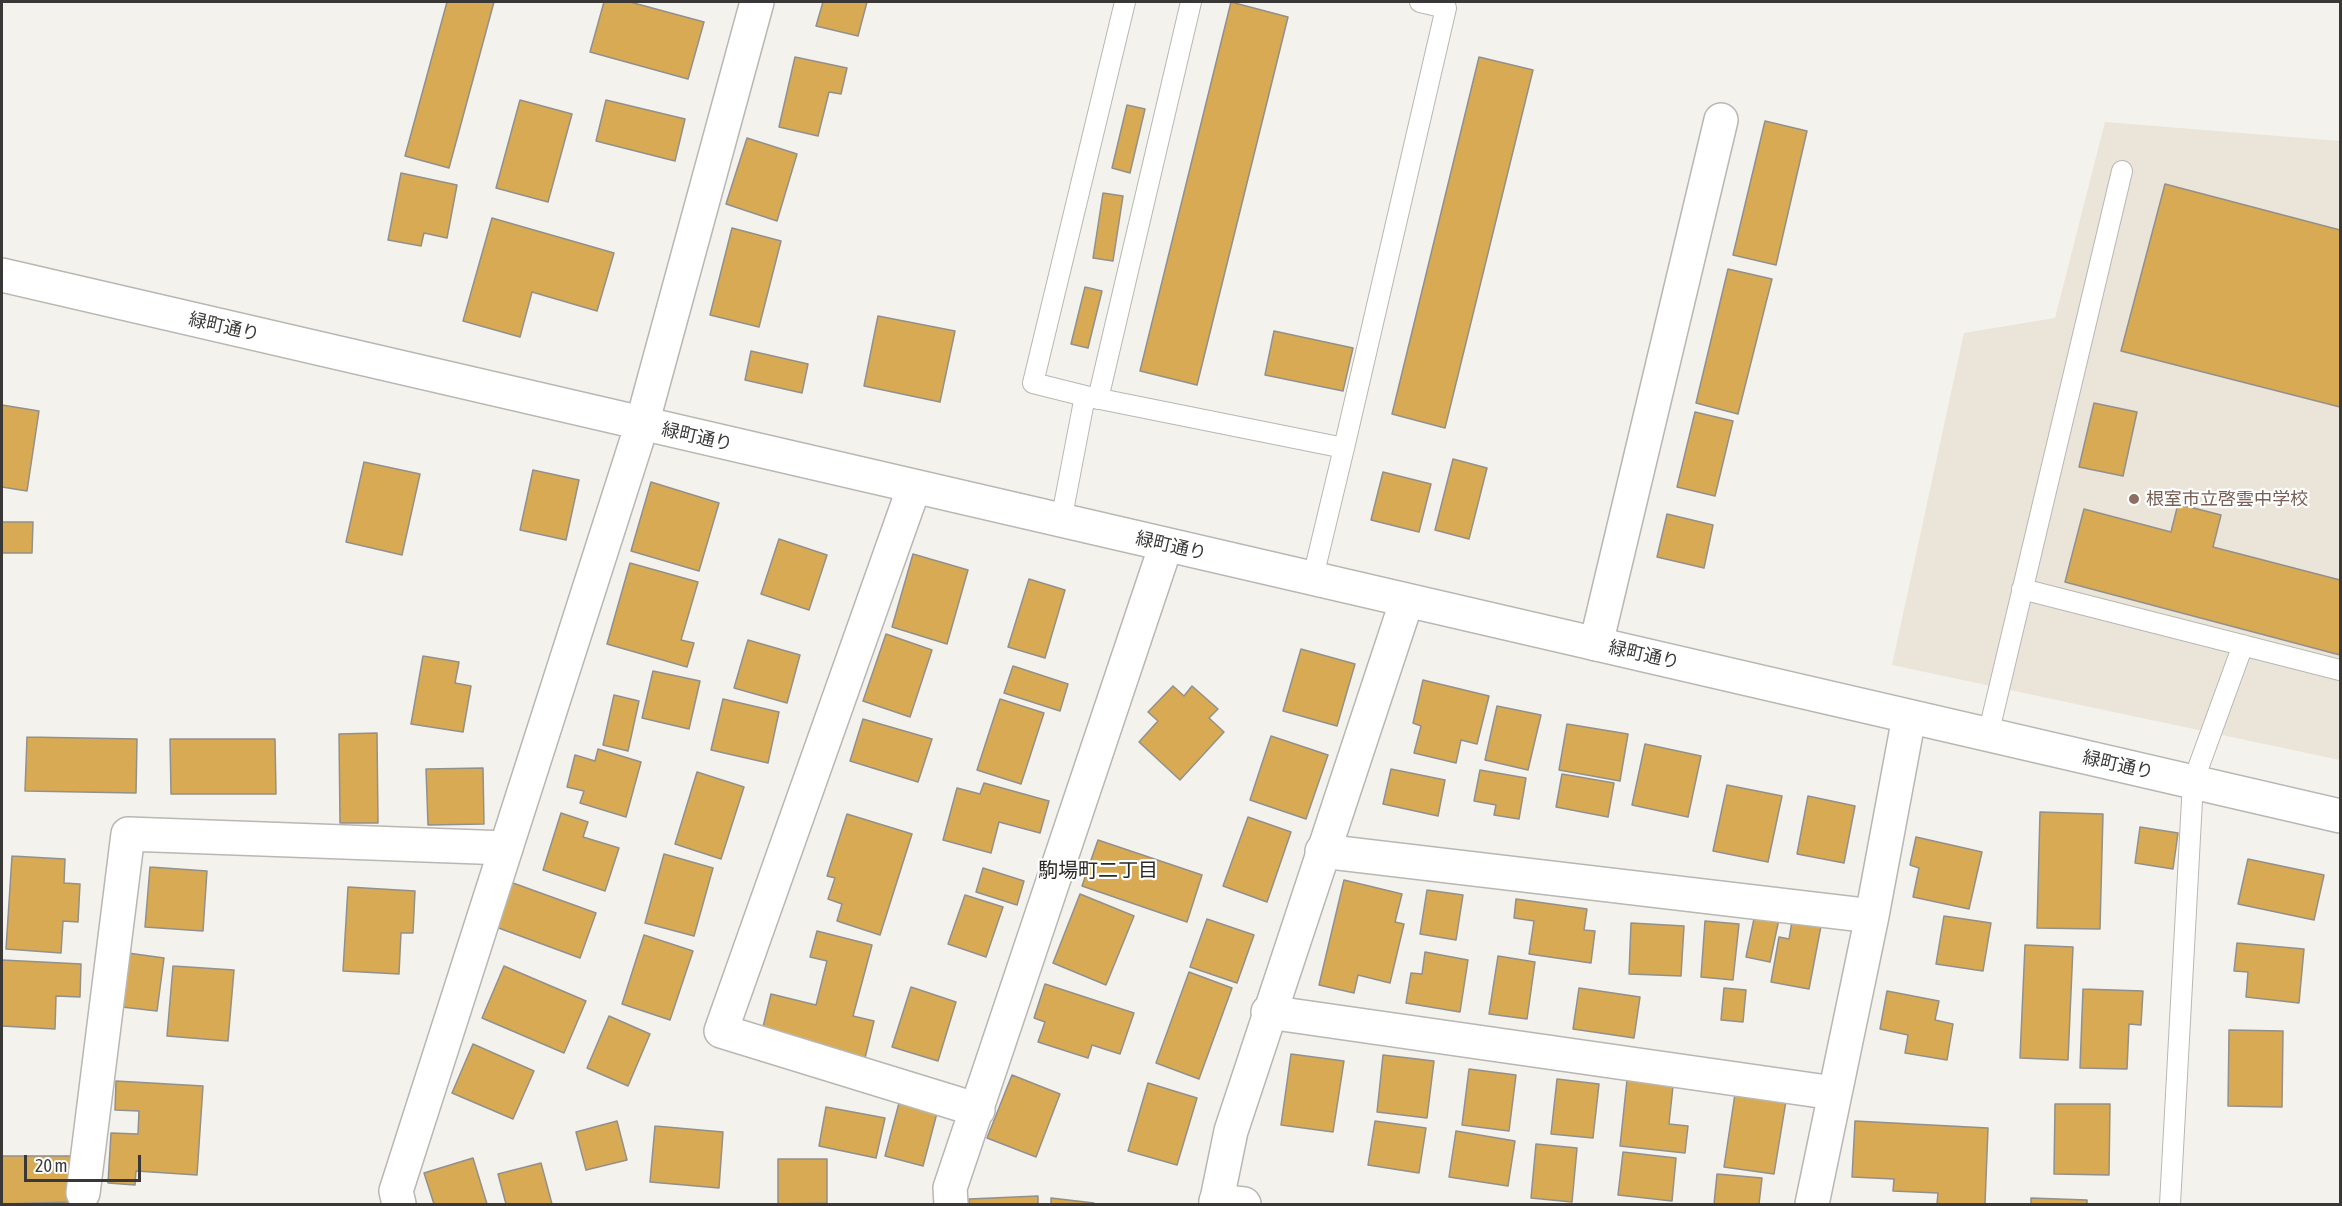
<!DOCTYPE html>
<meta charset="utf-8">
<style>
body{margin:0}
#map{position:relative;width:2342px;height:1206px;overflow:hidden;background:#f4f2ed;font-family:"Asap Condensed",sans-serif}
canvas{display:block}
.frame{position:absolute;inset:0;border:3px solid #393837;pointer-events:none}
.scale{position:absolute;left:24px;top:1155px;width:117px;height:27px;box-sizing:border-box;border:3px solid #393837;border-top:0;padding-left:8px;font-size:18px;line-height:21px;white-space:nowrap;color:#393837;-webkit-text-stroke:4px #fff;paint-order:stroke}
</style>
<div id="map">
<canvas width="2342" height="1206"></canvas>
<div class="frame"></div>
<div class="scale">20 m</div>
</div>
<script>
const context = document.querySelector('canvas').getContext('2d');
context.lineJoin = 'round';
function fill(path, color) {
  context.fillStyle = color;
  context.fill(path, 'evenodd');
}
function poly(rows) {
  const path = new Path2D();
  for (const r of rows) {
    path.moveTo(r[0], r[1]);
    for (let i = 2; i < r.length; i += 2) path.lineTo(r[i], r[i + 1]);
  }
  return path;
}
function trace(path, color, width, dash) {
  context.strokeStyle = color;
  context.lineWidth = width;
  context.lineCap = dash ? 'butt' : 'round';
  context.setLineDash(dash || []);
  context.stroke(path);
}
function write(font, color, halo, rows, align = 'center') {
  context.font = font + ' "Asap Condensed","Noto Sans JP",sans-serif';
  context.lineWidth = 4.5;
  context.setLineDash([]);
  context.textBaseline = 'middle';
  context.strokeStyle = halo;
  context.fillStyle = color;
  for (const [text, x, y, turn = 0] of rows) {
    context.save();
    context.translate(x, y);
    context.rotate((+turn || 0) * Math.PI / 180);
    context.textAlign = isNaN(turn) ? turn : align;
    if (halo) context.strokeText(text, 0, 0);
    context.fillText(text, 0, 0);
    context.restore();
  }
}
fill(poly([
 [2105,122,2340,141,2340,760,1892,665,1964,333,2055,318]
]), '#eae4d9');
const building = poly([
 [447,2,494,2,449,168,405,156,447,2],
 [604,2,630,2,704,22,688,79,590,52,604,2],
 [823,2,867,2,858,36,816,26,823,2],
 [1231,2,1288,17,1197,385,1140,371,1231,2],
 [795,57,847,68,841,94,829,92,818,136,779,127,795,57],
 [1479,57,1533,70,1445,428,1392,414,1479,57],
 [520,100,572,114,548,202,496,188,520,100],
 [606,100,685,119,675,161,596,141,606,100],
 [1127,105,1145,109,1130,173,1112,168,1127,105],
 [1765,121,1807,131,1776,265,1733,255,1765,121],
 [747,138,797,154,777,221,726,204,747,138],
 [401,173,457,185,447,238,424,233,421,246,388,240,401,173],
 [2165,184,2340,230,2340,407,2121,351,2165,184],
 [1103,193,1123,196,1113,261,1093,258,1103,193],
 [492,218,614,253,597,311,532,292,520,337,463,321,492,218],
 [732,228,781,241,759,327,710,315,732,228],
 [1728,269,1772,279,1738,414,1696,403,1728,269],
 [1085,287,1102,291,1088,348,1071,344,1085,287],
 [878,316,955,331,940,402,864,386,878,316],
 [1274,331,1353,348,1343,391,1265,375,1274,331],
 [751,351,808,364,802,393,745,380,751,351],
 [2094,403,2137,412,2123,476,2079,467,2094,403],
 [2,405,39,411,27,491,2,487,2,405],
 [1695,412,1733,421,1715,496,1677,487,1695,412],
 [1453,459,1487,468,1469,539,1435,530,1453,459],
 [364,462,420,474,402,555,346,542,364,462],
 [533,470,579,480,566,540,520,530,533,470],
 [1383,472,1431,484,1419,532,1371,520,1383,472],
 [651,482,719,503,699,571,631,551,651,482],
 [2178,504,2221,515,2213,547,2340,580,2340,578,2340,655,2065,582,2084,509,2171,532,2178,504],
 [1667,514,1713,525,1704,568,1657,557,1667,514],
 [2,522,33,522,32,553,2,553,2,522],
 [779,539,827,555,809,610,761,594,779,539],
 [913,554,968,570,947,644,892,627,913,554],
 [630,563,698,582,681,640,694,643,687,667,607,644,630,563],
 [1029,579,1065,590,1045,658,1008,647,1029,579],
 [886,634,932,650,910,717,863,701,886,634],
 [748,640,800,655,787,703,734,688,748,640],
 [1301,649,1355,664,1337,726,1283,711,1301,649],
 [423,656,459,662,455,683,471,686,463,732,411,724,423,656],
 [1013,666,1068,684,1060,711,1004,693,1013,666],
 [653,671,700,681,689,729,642,718,653,671],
 [1423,680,1489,696,1477,744,1461,740,1456,763,1414,753,1421,726,1413,723,1423,680],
 [1173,686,1184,696,1192,686,1218,709,1209,718,1224,732,1180,780,1139,742,1158,721,1148,712,1173,686],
 [614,695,639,701,628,751,603,745,614,695],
 [723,699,779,712,768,763,711,750,723,699],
 [1000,699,1044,713,1021,784,977,770,1000,699],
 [1497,706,1541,715,1528,770,1485,760,1497,706],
 [863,719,932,739,918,782,850,761,863,719],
 [1567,724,1628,734,1620,781,1559,770,1567,724],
 [377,733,378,823,340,823,339,734,377,733],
 [1271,736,1328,755,1306,819,1250,800,1271,736],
 [27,737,137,739,136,793,25,791,27,737],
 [170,739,275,739,276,794,171,794,170,739],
 [1645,744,1701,756,1688,817,1632,805,1645,744],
 [598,749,641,762,626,817,580,803,584,791,567,787,575,755,595,761,598,749],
 [483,768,484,824,428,825,426,769,483,768],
 [1391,769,1445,780,1438,816,1383,804,1391,769],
 [1480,770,1526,778,1519,819,1494,815,1496,805,1474,801,1480,770],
 [697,772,744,787,721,859,675,844,697,772],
 [1562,774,1614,783,1608,817,1556,807,1562,774],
 [984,783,1049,801,1040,833,999,822,991,853,943,840,957,788,980,794,984,783],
 [1727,785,1782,796,1768,862,1713,851,1727,785],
 [1808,796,1855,806,1844,863,1797,854,1808,796],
 [2040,812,2103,814,2100,929,2037,928,2040,812],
 [561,813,588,822,583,837,619,848,605,891,543,870,561,813],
 [847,814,912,834,880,935,837,921,842,904,828,899,835,878,827,876,847,814],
 [1248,817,1291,832,1267,902,1223,886,1248,817],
 [2140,827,2178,833,2173,869,2135,863,2140,827],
 [1916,837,1982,852,1969,909,1913,897,1919,868,1910,865,1916,837],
 [1098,840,1202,875,1187,922,1082,886,1098,840],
 [664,854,713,868,694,936,645,923,664,854],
 [12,856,65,859,64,883,80,884,78,922,63,921,61,953,6,949,12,856],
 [2248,859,2324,875,2314,920,2238,904,2248,859],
 [150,867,207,871,203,931,145,927,150,867],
 [983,868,1024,881,1017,905,976,892,983,868],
 [1344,880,1402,894,1395,922,1404,924,1390,983,1358,975,1354,993,1319,985,1344,880],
 [513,883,596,913,580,958,496,927,513,883],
 [348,887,415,891,413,933,401,933,399,974,343,971,348,887],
 [1427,890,1463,895,1456,940,1420,934,1427,890],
 [1080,894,1134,916,1106,985,1053,963,1080,894],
 [965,895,1003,907,986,957,948,944,965,895],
 [1516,899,1587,909,1584,930,1595,931,1591,963,1529,954,1534,921,1514,918,1516,899],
 [1755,914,1779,919,1770,962,1746,957,1755,914],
 [1944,916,1991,923,1983,971,1936,964,1944,916],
 [1207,919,1254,935,1237,983,1190,967,1207,919],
 [1705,921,1739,924,1733,980,1701,977,1705,921],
 [1792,921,1821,926,1809,989,1771,982,1779,937,1789,939,1792,921],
 [1631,923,1684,926,1681,976,1629,974,1631,923],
 [817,931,872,945,853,1016,874,1021,865,1058,762,1031,771,994,816,1005,827,961,810,957,817,931],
 [644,935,693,951,670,1020,622,1004,644,935],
 [2237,943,2304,949,2299,1003,2246,997,2248,972,2234,971,2237,943],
 [2025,945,2073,947,2068,1060,2020,1058,2025,945],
 [1425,952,1468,960,1460,1012,1406,1003,1411,973,1422,974,1425,952],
 [128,953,164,958,157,1011,122,1007,128,953],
 [1498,956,1535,962,1527,1019,1489,1014,1498,956],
 [2,960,81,964,80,997,56,996,55,1029,2,1026,2,960],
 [173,966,234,970,228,1041,167,1036,173,966],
 [504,966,586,1001,564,1053,482,1018,504,966],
 [1189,972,1232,988,1199,1079,1156,1063,1189,972],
 [1045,984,1134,1013,1120,1054,1092,1045,1088,1058,1038,1042,1045,1022,1034,1018,1045,984],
 [911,987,956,1002,938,1061,892,1047,911,987],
 [1579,988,1640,997,1634,1038,1573,1029,1579,988],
 [1724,988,1746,990,1743,1022,1721,1020,1724,988],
 [2083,989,2143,991,2141,1025,2129,1024,2127,1069,2080,1068,2083,989],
 [1887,991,1939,1001,1935,1020,1953,1024,1947,1060,1905,1053,1908,1035,1880,1029,1887,991],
 [609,1016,650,1034,628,1086,587,1068,609,1016],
 [2229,1030,2283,1031,2282,1107,2228,1106,2229,1030],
 [473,1044,534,1071,513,1119,452,1093,473,1044],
 [1291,1054,1344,1061,1333,1132,1281,1125,1291,1054],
 [1383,1055,1434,1061,1427,1118,1377,1112,1383,1055],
 [1469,1069,1516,1075,1509,1131,1462,1125,1469,1069],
 [1012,1075,1060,1094,1036,1157,987,1138,1012,1075],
 [1557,1079,1599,1084,1593,1138,1551,1134,1557,1079],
 [1627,1080,1673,1086,1669,1124,1688,1126,1685,1153,1620,1146,1627,1080],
 [116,1081,203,1086,197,1175,136,1171,135,1185,108,1183,111,1133,138,1134,139,1111,115,1110,116,1081],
 [1148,1083,1197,1098,1177,1165,1128,1151,1148,1083],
 [1735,1094,1786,1101,1774,1174,1724,1167,1735,1094],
 [899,1103,937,1113,923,1166,885,1156,899,1103],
 [2055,1104,2110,1104,2109,1175,2054,1174,2055,1104],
 [826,1107,885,1118,876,1158,819,1146,826,1107],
 [617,1121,627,1160,586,1170,576,1132,617,1121],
 [1375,1121,1426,1128,1419,1173,1368,1165,1375,1121],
 [1855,1121,1988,1128,1985,1204,1937,1204,1938,1193,1893,1191,1894,1179,1852,1177,1855,1121],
 [655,1126,723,1132,719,1188,650,1182,655,1126],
 [1456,1131,1515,1141,1508,1186,1449,1177,1456,1131],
 [1536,1144,1577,1148,1572,1202,1531,1198,1536,1144],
 [1623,1152,1676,1158,1672,1201,1618,1195,1623,1152],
 [2,1156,70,1156,70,1202,2,1204,2,1156],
 [473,1158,487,1204,434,1204,424,1173,473,1158],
 [778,1159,827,1159,827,1203,778,1204,778,1159],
 [541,1163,552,1204,506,1204,498,1174,541,1163],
 [1717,1174,1762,1178,1759,1204,1714,1204,1717,1174],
 [1038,1196,1038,1204,969,1204,969,1199,1038,1196],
 [1051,1198,1094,1203,1094,1204,1051,1204,1051,1198],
 [2031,1198,2087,1200,2087,1204,2031,1204,2031,1198]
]);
fill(building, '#d8aa53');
trace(building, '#92908c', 1.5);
const service = poly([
 [1085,396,1033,383,1125,2],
 [1098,399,1191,2],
 [1344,448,1446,8,1420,2],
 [1061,521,1085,396,1344,448,1313,577],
 [2022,589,2340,670],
 [1988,735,2122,171],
 [2170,1204,2193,782,2243,645]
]);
const minor = poly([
 [642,424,757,2],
 [914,487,721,1031,978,1110],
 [1596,644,1721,120],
 [1322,851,1872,916],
 [1268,1012,1834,1093],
 [83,1193,128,834,506,848],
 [1216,1201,1244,1204],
 [951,1204,950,1188,1166,545],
 [1812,1204,1872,916,1909,717]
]);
const tertiary = poly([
 [2,275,2340,816],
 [399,1204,396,1191,642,424],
 [1216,1204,1231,1131,1407,600]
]);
trace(service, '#b9b7b3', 22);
trace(minor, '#b9b7b3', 36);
trace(tertiary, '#b9b7b3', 36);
trace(service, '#fff', 20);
trace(minor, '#fff', 33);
trace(tertiary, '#fff', 33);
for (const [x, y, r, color] of [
 [2134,499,6,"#8d6e63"]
]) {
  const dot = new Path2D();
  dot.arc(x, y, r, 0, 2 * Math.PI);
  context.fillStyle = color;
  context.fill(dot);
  trace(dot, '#fff', 2);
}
write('18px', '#393837', '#fff', [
 ["緑町通り",224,327,13],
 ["緑町通り",697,437,13],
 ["緑町通り",1171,546,13],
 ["緑町通り",1644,655,13],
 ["緑町通り",2118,765,13]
]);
write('18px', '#785e54', '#fff', [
 ["根室市立啓雲中学校",2146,499]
], 'left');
write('20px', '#2c2a27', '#fff', [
 ["駒場町二丁目",1098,871]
]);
</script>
